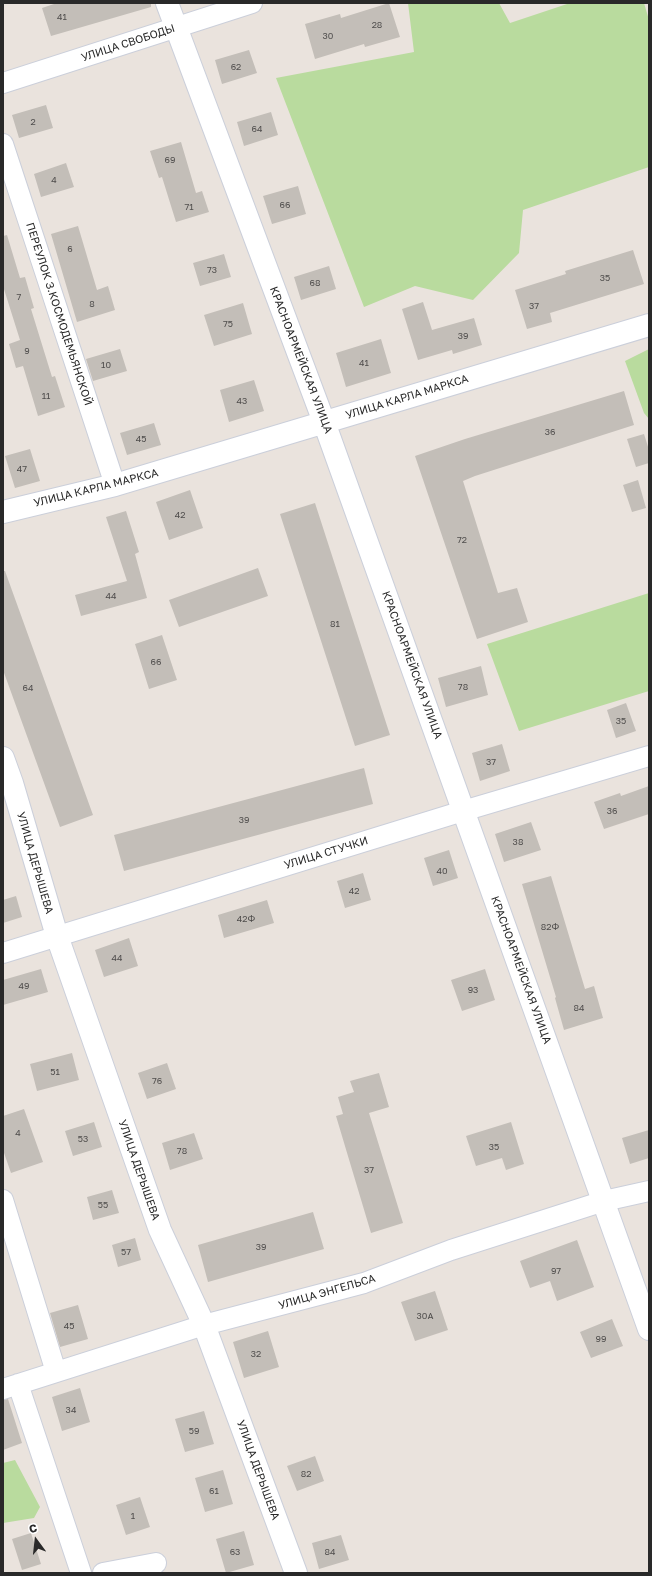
<!DOCTYPE html>
<meta charset="utf-8">
<style>
body{margin:0}
#map{position:relative;width:652px;height:1576px;overflow:hidden;background:#eae3dd;font-family:"Golos Text",sans-serif}
canvas{display:block}
.frame{position:absolute;inset:0;border:4px solid #292929;pointer-events:none}
.north{position:absolute;left:16px;top:1520px;width:40px;height:40px;-webkit-text-stroke:3px #fff;paint-order:stroke;rotate:345deg;font-size:11px;font-weight:700;line-height:16px;text-align:center;color:#292929}
.north::after{content:'';display:block;margin:auto;width:14px;height:18px;background:#292929;clip-path:polygon(50% 0,100% 100%,50% 72%,0 100%)}
</style>
<div id="map">
<canvas width="652" height="1576"></canvas>
<div class="frame"></div>
<div class="north">С</div>
</div>
<script>
const context = document.querySelector('canvas').getContext('2d');
context.lineJoin = 'round';
function fill(path, color) {
  context.fillStyle = color;
  context.fill(path, 'evenodd');
}
function poly(rows) {
  const path = new Path2D();
  for (const r of rows) {
    path.moveTo(r[0], r[1]);
    for (let i = 2; i < r.length; i += 2) path.lineTo(r[i], r[i + 1]);
  }
  return path;
}
function trace(path, color, width, dash) {
  context.strokeStyle = color;
  context.lineWidth = width;
  context.lineCap = dash ? 'butt' : 'round';
  context.setLineDash(dash || []);
  context.stroke(path);
}
function write(font, color, halo, rows, align = 'center') {
  context.font = font + ' "Golos Text",sans-serif';
  context.lineWidth = 3.5;
  context.setLineDash([]);
  context.textBaseline = 'middle';
  context.strokeStyle = halo;
  context.fillStyle = color;
  for (const [text, x, y, turn = 0] of rows) {
    context.save();
    context.translate(x, y);
    context.rotate((+turn || 0) * Math.PI / 180);
    context.textAlign = isNaN(turn) ? turn : align;
    if (halo) context.strokeText(text, 0, 0);
    context.fillText(text, 0, 0);
    context.restore();
  }
}
fill(poly([
 [408,3,499,3,510,23,570,3,644,3,649,20,649,167,523,210,519,253,473,300,415,286,364,307,276,78,414,52],
 [649,349,649,419,644,413,625,361],
 [649,593,649,691,519,731,487,644],
 [15,1460,40,1507,34,1518,3,1523,3,1463]
]), '#b9db9e');
fill(poly([
 [57,3,151,3,151,7,51,36,42,8],
 [389,3,400,37,365,47,364,44,315,59,305,24,340,14,341,18],
 [249,50,257,73,222,84,215,60],
 [46,105,53,128,19,138,12,115],
 [271,112,278,135,244,146,237,122],
 [181,142,196,193,202,191,209,212,176,222,162,177,159,178,150,151],
 [66,163,74,187,41,197,34,174],
 [298,186,306,214,272,224,263,196],
 [78,226,97,290,108,286,115,310,77,322,51,234],
 [7,235,20,278,25,277,34,308,31,309,52,377,55,376,65,407,38,416,23,366,16,368,9,344,20,340,3,286,3,236],
 [633,250,644,284,550,313,552,322,527,329,515,290,566,274,565,271],
 [224,254,231,277,200,286,193,263],
 [329,266,336,289,301,300,294,277],
 [423,302,432,330,474,318,482,345,453,354,452,350,418,360,402,309],
 [243,303,252,334,214,346,204,315],
 [381,339,391,373,346,387,336,353],
 [120,349,127,371,93,381,86,359],
 [254,380,264,411,229,422,220,390],
 [624,391,634,425,475,476,463,481,498,593,517,588,528,622,477,639,415,456,465,439],
 [154,423,161,445,127,455,120,433],
 [644,434,649,450,649,463,636,467,627,439],
 [30,449,40,481,15,488,5,456],
 [638,480,646,508,632,512,623,485],
 [190,490,203,528,169,540,156,502],
 [315,503,390,735,355,746,280,514],
 [126,511,139,552,135,554,147,598,81,616,75,595,127,581,106,517],
 [258,568,268,596,179,627,169,600],
 [3,571,5,571,93,815,60,827,3,670],
 [162,635,177,680,149,689,135,644],
 [481,666,488,695,446,707,438,678],
 [626,703,636,731,616,738,607,710],
 [502,744,510,771,480,781,472,753],
 [364,768,373,804,124,871,114,835],
 [649,786,649,814,604,829,594,802,620,793,621,796],
 [531,822,541,850,504,862,495,834],
 [449,850,458,878,433,886,424,858],
 [363,873,371,900,345,908,337,881],
 [551,876,585,989,594,986,603,1018,564,1030,555,998,556,997,522,884],
 [16,896,22,917,3,923,3,900],
 [267,900,274,923,224,938,218,915],
 [129,938,138,966,104,977,95,950],
 [41,969,48,992,3,1005,3,980],
 [485,969,495,1000,462,1011,451,980],
 [72,1053,79,1080,37,1091,30,1064],
 [167,1063,176,1089,147,1099,138,1073],
 [379,1073,389,1107,369,1113,403,1223,371,1233,336,1116,343,1114,338,1097,354,1092,350,1081],
 [24,1109,43,1162,11,1173,3,1150,3,1116],
 [94,1122,102,1147,73,1156,65,1131],
 [511,1122,524,1164,506,1170,502,1158,476,1166,466,1136],
 [649,1130,649,1158,630,1164,622,1138],
 [194,1133,203,1159,170,1170,162,1143],
 [112,1190,119,1213,93,1220,87,1197],
 [313,1212,324,1249,208,1282,198,1245],
 [135,1238,141,1260,118,1267,112,1245],
 [577,1240,594,1287,557,1301,550,1281,530,1288,520,1261],
 [435,1291,448,1330,415,1341,401,1302],
 [78,1305,88,1339,60,1347,50,1313],
 [612,1319,623,1346,591,1358,580,1332],
 [268,1331,279,1367,244,1378,233,1342],
 [80,1388,90,1422,62,1431,52,1397],
 [8,1399,22,1443,3,1450,3,1400],
 [204,1411,214,1444,185,1452,175,1419],
 [315,1456,324,1481,297,1491,287,1466],
 [223,1470,233,1504,205,1512,195,1478],
 [140,1497,150,1527,126,1535,116,1505],
 [244,1531,254,1565,226,1573,216,1539],
 [31,1533,41,1564,22,1570,12,1539],
 [341,1535,349,1560,319,1569,312,1543]
]), '#c3beb8');
const street = poly([
 [3,83,252,3],
 [3,144,115,485],
 [3,953,463,811,649,756],
 [3,1200,56,1372],
 [18,1384,81,1573],
 [3,1389,204,1325,364,1283,451,1250,604,1201,649,1191],
 [103,1573,156,1563]
]);
const secondary = poly([
 [167,3,324,422,649,1329],
 [3,512,115,485,649,325],
 [3,758,12,783,57,936,160,1230,204,1325,296,1573]
]);
trace(street, '#cbcfda', 22);
trace(secondary, '#cbcfda', 24);
trace(street, '#fff', 20);
trace(secondary, '#fff', 22);
write('9px', '#504e4d', null, [
 ["41",62,17],
 ["28",377,25],
 ["30",328,36],
 ["62",236,67],
 ["2",33,122],
 ["64",257,129],
 ["69",170,160],
 ["4",54,180],
 ["66",285,205],
 ["71",189,207],
 ["6",70,249],
 ["73",212,270],
 ["35",605,278],
 ["68",315,283],
 ["7",19,297],
 ["8",92,304],
 ["37",534,306],
 ["75",228,324],
 ["39",463,336],
 ["9",27,351],
 ["41",364,363],
 ["10",106,365],
 ["11",46,396],
 ["43",242,401],
 ["36",550,432],
 ["45",141,439],
 ["47",22,469],
 ["42",180,515],
 ["72",462,540],
 ["44",111,596],
 ["81",335,624],
 ["66",156,662],
 ["78",463,687],
 ["64",28,688],
 ["35",621,721],
 ["37",491,762],
 ["36",612,811],
 ["39",244,820],
 ["38",518,842],
 ["40",442,871],
 ["42",354,891],
 ["42Ф",246,919],
 ["82Ф",550,927],
 ["44",117,958],
 ["49",24,986],
 ["93",473,990],
 ["84",579,1008],
 ["51",55,1072],
 ["76",157,1081],
 ["4",18,1133],
 ["53",83,1139],
 ["35",494,1147],
 ["78",182,1151],
 ["37",369,1170],
 ["55",103,1205],
 ["39",261,1247],
 ["57",126,1252],
 ["97",556,1271],
 ["30А",425,1316],
 ["45",69,1326],
 ["99",601,1339],
 ["32",256,1354],
 ["34",71,1410],
 ["59",194,1431],
 ["82",306,1474],
 ["61",214,1491],
 ["1",133,1516],
 ["63",235,1552],
 ["84",330,1552]
]);
write('11px', '#292929', '#fff', [
 ["УЛИЦА СВОБОДЫ",128,43,-18],
 ["ПЕРЕУЛОК З.КОСМОДЕМЬЯНСКОЙ",59,314,72],
 ["КРАСНОАРМЕЙСКАЯ УЛИЦА",301,360,69],
 ["УЛИЦА КАРЛА МАРКСА",407,397,-17],
 ["УЛИЦА КАРЛА МАРКСА",96,488,-14],
 ["КРАСНОАРМЕЙСКАЯ УЛИЦА",412,665,70],
 ["УЛИЦА СТУЧКИ",326,853,-17],
 ["УЛИЦА ДЕРЫШЕВА",35,863,74],
 ["КРАСНОАРМЕЙСКАЯ УЛИЦА",521,970,70],
 ["УЛИЦА ДЕРЫШЕВА",139,1170,71],
 ["УЛИЦА ЭНГЕЛЬСА",327,1292,-16],
 ["УЛИЦА ДЕРЫШЕВА",258,1470,70]
]);
</script>
